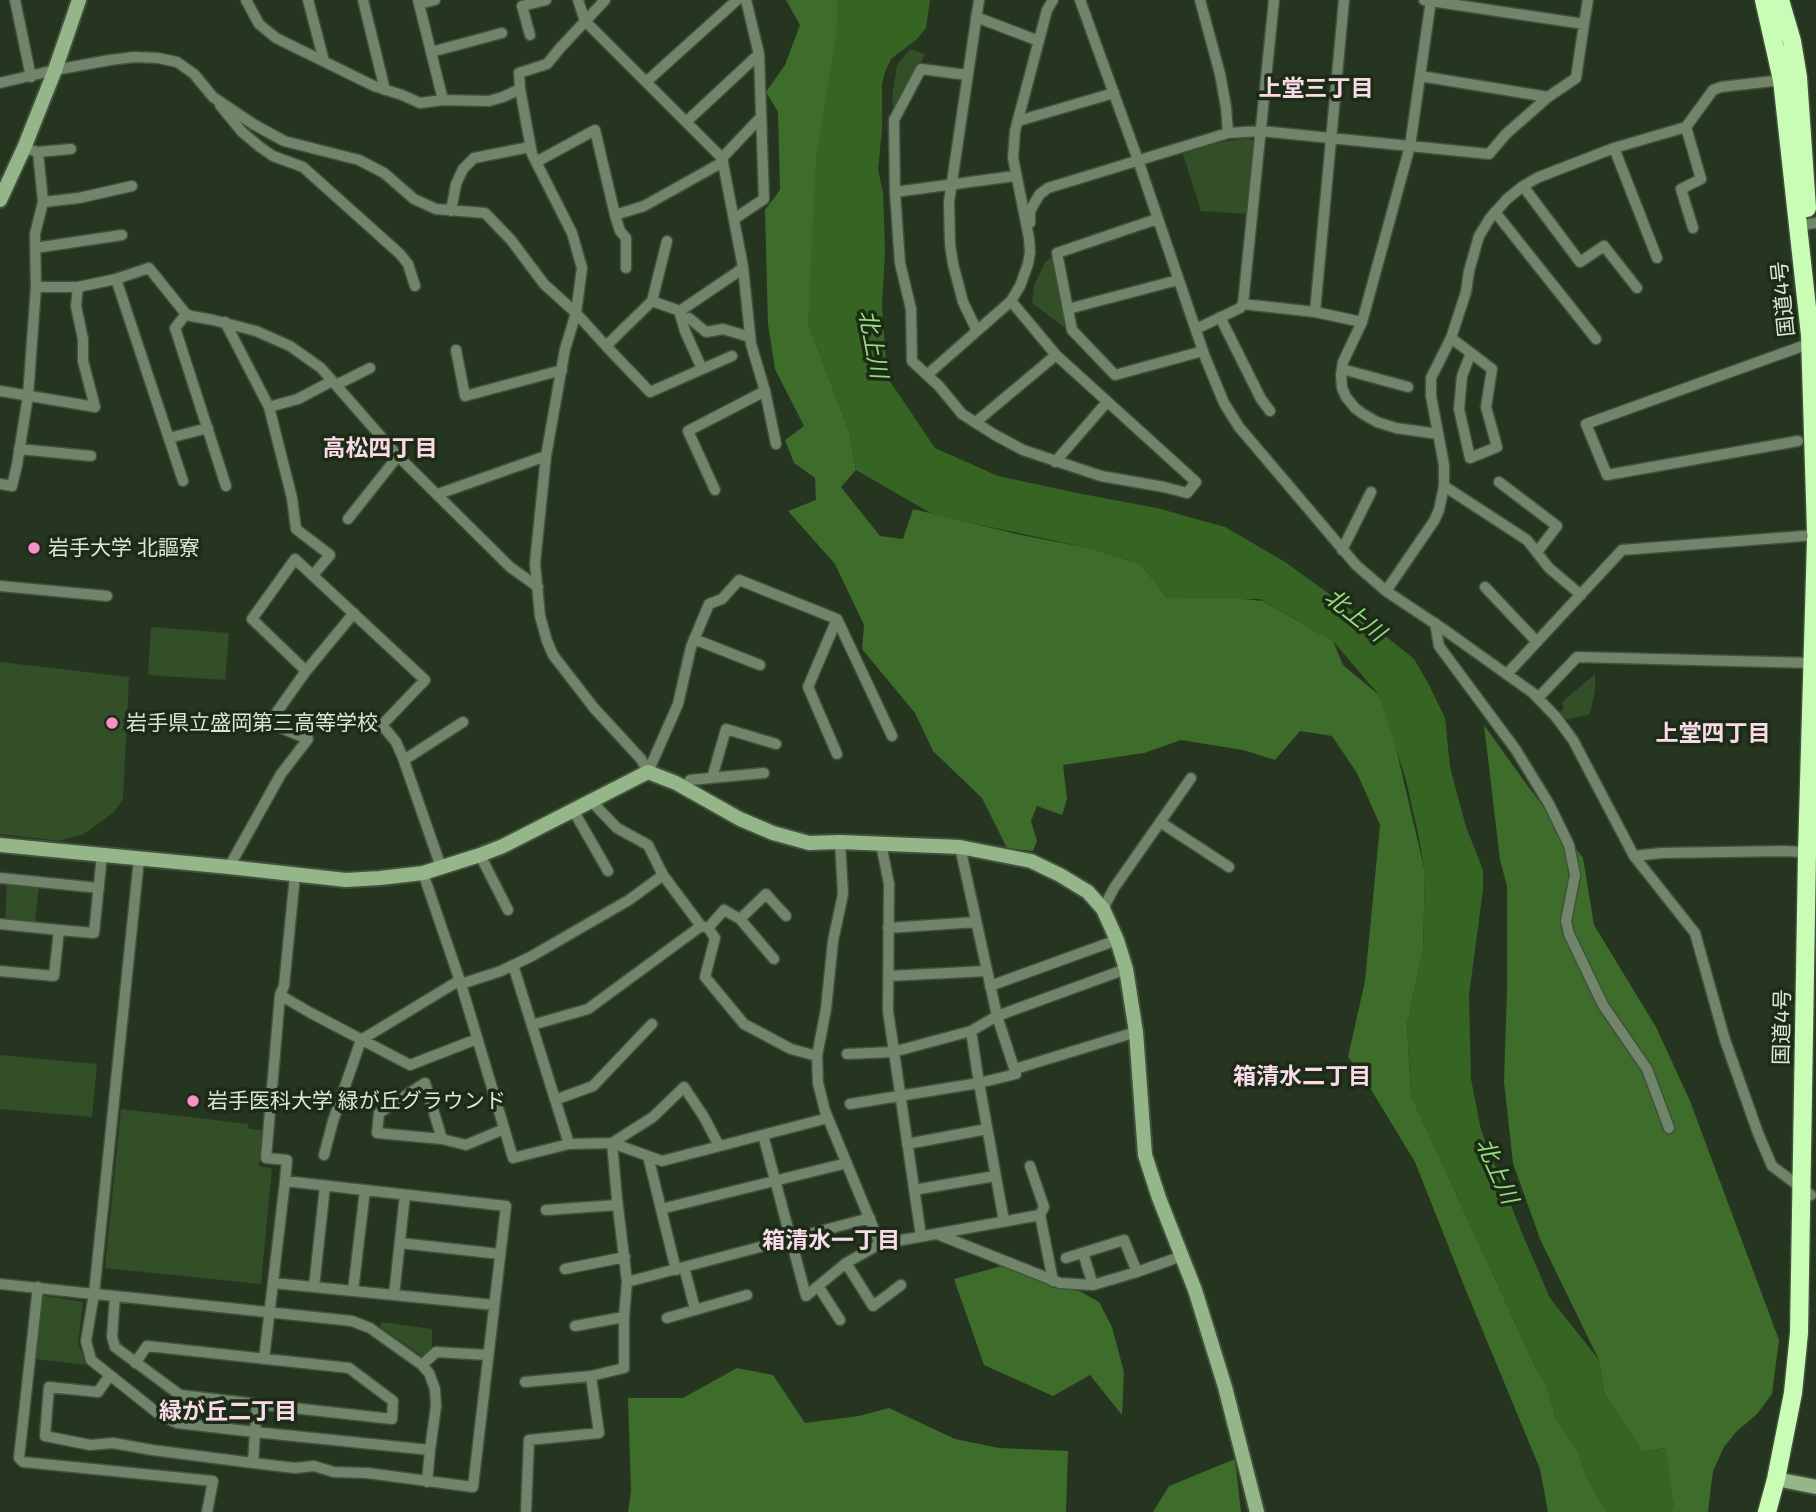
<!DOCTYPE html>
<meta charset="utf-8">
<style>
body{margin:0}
canvas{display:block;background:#25351f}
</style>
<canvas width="1816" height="1512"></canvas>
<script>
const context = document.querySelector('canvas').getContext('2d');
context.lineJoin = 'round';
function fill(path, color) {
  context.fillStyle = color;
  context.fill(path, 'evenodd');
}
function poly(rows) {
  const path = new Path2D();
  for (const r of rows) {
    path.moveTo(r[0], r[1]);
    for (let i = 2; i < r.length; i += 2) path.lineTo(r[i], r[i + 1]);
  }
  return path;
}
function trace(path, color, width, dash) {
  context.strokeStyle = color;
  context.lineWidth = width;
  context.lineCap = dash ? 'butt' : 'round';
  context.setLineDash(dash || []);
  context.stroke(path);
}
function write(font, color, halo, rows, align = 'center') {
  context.font = font + ' "Exo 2","Noto Sans JP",sans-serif';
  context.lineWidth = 7;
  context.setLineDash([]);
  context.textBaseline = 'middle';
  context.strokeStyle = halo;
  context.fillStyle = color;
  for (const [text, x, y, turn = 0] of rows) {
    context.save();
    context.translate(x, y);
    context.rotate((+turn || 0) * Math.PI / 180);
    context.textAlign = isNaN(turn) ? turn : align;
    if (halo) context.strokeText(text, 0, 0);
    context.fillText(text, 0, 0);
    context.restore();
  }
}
fill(poly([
 [910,49,925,54,894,112,892,98,897,65],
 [1249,138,1255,142,1247,214,1201,211,1183,154,1221,142],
 [1051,258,1053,258,1066,316,1068,330,1032,303,1034,286,1045,262],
 [151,627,229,633,225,680,148,675],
 [0,662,129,677,123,798,121,802,114,812,84,834,59,841,0,834],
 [1595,674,1595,691,1590,714,1565,720,1559,714,1564,708,1562,702],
 [7,884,39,886,35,923,5,921],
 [0,1055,97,1064,92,1117,0,1109],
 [121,1109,248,1124,249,1129,262,1130,259,1166,272,1168,261,1284,105,1268],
 [40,1295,83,1302,78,1343,86,1365,35,1359],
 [381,1322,432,1329,432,1347,422,1356,380,1327]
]), '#324f28');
fill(poly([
 [786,0,837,0,837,28,808,323,849,431,856,470,841,487,880,536,903,539,913,509,1021,535,1089,548,1141,564,1167,598,1225,597,1263,601,1333,641,1343,665,1379,695,1392,731,1425,872,1423,950,1407,1024,1411,1095,1536,1368,1547,1385,1555,1417,1578,1451,1587,1478,1608,1512,1548,1512,1540,1469,1465,1288,1415,1162,1364,1078,1348,1057,1365,981,1380,825,1357,773,1332,736,1300,731,1275,760,1243,750,1181,740,1144,753,1063,765,1067,799,1062,815,1037,806,1031,821,1037,841,1033,851,1007,848,982,798,933,751,915,713,862,649,864,625,835,564,788,511,816,500,815,478,794,463,785,440,804,426,775,369,768,324,765,210,780,190,778,112,766,92,785,65,800,25],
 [1484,725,1530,789,1583,858,1594,925,1656,1027,1690,1101,1779,1340,1772,1394,1757,1414,1736,1432,1724,1447,1713,1471,1708,1512,1670,1512,1673,1506,1665,1448,1642,1452,1604,1392,1599,1360,1540,1239,1513,1163,1504,1082,1507,990,1507,886,1500,860],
 [1005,1265,1074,1288,1099,1302,1112,1327,1124,1372,1122,1415,1090,1375,1053,1396,984,1365,954,1279],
 [737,1368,773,1375,805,1423,859,1416,889,1408,955,1439,999,1448,1068,1451,1066,1512,628,1512,631,1491,628,1398,683,1398],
 [1235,1459,1241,1512,1153,1512,1169,1486]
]), '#3d6c2b');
fill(poly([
 [837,0,930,0,926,28,917,39,891,59,885,72,882,84,882,129,878,170,883,192,885,253,882,304,887,377,935,448,998,476,1082,494,1157,508,1225,527,1285,562,1364,619,1414,659,1428,683,1445,718,1450,767,1466,827,1483,870,1483,890,1469,995,1471,1079,1481,1130,1522,1233,1550,1298,1599,1360,1604,1392,1642,1452,1666,1448,1673,1506,1670,1512,1608,1512,1587,1478,1578,1451,1555,1417,1547,1385,1536,1368,1411,1095,1407,1024,1423,950,1425,872,1418,833,1406,780,1379,695,1333,641,1260,599,1167,598,1141,564,1089,548,934,515,856,470,849,431,808,323,816,158,837,28]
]), '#366423');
const street = poly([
 [15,0,31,77],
 [246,0,259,24,276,38,374,86,402,95,420,103,443,100,489,101,503,97,520,89],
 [308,0,324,61],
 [363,0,385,90],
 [418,0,443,100],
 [578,0,585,21,722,158,743,267,751,344,765,391,776,444],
 [605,0,561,47,547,64,519,73,520,89,532,154,572,233,582,268,576,313,565,349,546,456,535,563,540,616,547,641,553,655,594,708,641,759,648,772],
 [1080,0,1138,160,1205,357,1224,403,1239,427,1356,565,1386,591,1446,631,1533,693,1556,717,1573,740,1634,856,1695,933,1725,1040,1758,1133,1772,1166,1811,1195],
 [1200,0,1220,74,1226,107,1228,133],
 [1424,0,1584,24,1588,0],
 [1431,0,1410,146,1362,322,1343,362,1341,375,1342,388,1346,397,1355,408,1363,414,1377,422,1396,428,1438,434],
 [419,4,435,0],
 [976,17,1039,41],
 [530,35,522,6,546,0],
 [431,52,502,33],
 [1420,76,1548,97],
 [646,82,737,0],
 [0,83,55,70,110,60,134,57,158,58,177,62,194,74,213,97,253,124,284,141,359,160,384,173,414,199,436,209,485,213,511,240,544,284,576,313,606,346,652,301,680,311,736,273,743,267],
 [220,105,242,132,260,147,273,156,303,167,400,254,408,264,415,286],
 [1018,121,1114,93],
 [686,122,759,54],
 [1686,127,1701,179,1681,189,1693,228],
 [24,148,38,152,43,202,35,234,36,287,78,287,116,279,149,268,186,314,191,316,213,320,256,331,290,346,321,368,398,456,510,567,538,587],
 [1614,148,1657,258],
 [38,152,71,149],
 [722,158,760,118],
 [536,162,595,130,615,215,620,231,626,238,626,268],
 [1523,186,1580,262,1604,246,1637,288],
 [895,192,894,120,921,69,967,75],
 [43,202,79,198,132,186],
 [451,211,456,184,463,169,474,158,530,147],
 [1495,212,1596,339],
 [615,215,644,206,723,162],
 [734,219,764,199,759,54,746,0],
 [1157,219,1057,253,1072,330,1115,375,1203,351],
 [1030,223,1030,211,1035,202,1040,194,1048,188,1228,133,1261,131,1489,154,1506,134,1548,97,1576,78,1584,24],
 [1808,224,1816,223],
 [35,248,122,235],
 [116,279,183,481],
 [652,301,667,241],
 [1011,301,1056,355,1196,482,1187,493,1164,487,1101,476,1023,450,995,435,962,414,939,386,927,375,1011,301,1020,286,1028,264,1030,252,1029,238,1013,158,1015,131,1047,10,1053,0],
 [1243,304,1315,312,1362,322],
 [1068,309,1178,280],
 [1315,312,1344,0],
 [186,314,175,328,226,486],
 [680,314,685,331,702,369],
 [1220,317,1261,399,1270,411],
 [682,320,689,318,706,332,723,329,750,337],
 [225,322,269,407,292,498,296,529,330,555,313,575],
 [1196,329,1240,308,1243,304,1274,0],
 [977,331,963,302,953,264,950,244,949,202,979,0],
 [1451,338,1492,369,1486,407,1497,447,1470,458,1459,409,1462,376,1471,353],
 [606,346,650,392,732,356],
 [456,350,465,396,562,370],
 [1342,369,1408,387],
 [927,375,912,361,911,309,900,263,895,192,1015,176],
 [336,385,370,368],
 [0,391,95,407,83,361,83,339,76,306,78,287],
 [269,407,298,399,332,381],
 [976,422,1056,355],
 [169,438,208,428],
 [1798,441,1607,475,1586,424,1811,343],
 [19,449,91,456],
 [1055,462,1107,402],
 [1499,482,1557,526,1537,552],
 [0,484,12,486,17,465,28,396,36,287],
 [1444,486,1527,540,1549,568,1581,595],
 [715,490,688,431,765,391],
 [438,494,546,456],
 [348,519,398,456],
 [1342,550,1371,492],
 [0,586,107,596],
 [1485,587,1537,642],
 [1386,591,1434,521,1439,510,1444,486,1444,465,1431,396,1431,378,1451,338,1466,292,1469,271,1479,236,1490,218,1507,199,1523,186,1539,177,1614,148,1686,127,1713,90,1721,87,1782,80],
 [1435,623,1439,646,1516,750,1549,804,1569,845,1575,875,1566,921,1569,934,1603,1005,1647,1069,1669,1128],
 [694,639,760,665],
 [306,671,354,613],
 [1507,674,1622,550,1816,535],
 [1538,698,1577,657,1813,663],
 [837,754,808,687,837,619],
 [404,760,463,722],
 [648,772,678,704,691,647,709,604,722,599,739,580,837,619,892,736],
 [712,778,726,729,776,744],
 [685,788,690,780,764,773],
 [590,800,617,828,648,845,663,875,701,926,708,928,715,938,705,977,744,1024,791,1049,817,1056],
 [573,810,608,871],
 [1160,822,1229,867],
 [840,842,843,894,833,941,826,1009,817,1056,818,1083,825,1111,880,1244],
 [881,844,889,884,888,1011,921,1236],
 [960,847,997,1016,1016,1074,979,1083,1004,1221],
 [480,855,508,910],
 [1634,856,1661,853,1785,851,1816,853],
 [229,867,281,774,308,739,269,723,306,671,252,619,295,559,425,680,382,725,396,742,403,758,441,867],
 [423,873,461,984,513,1158,569,1144,612,1143,662,1161,828,1118],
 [295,875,284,986,280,995,309,1012,410,1065,477,1039],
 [0,878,99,888],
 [1103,909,1114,888,1191,778],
 [740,919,774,959],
 [0,924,59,930],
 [708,928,724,910,740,919,766,894,786,916],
 [888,928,976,922],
 [513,965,569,1144],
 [0,971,54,976,59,930,94,933,102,855],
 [889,976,987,971],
 [461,984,501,971,532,956,629,900,663,875],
 [990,986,1117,940],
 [532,1025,588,1009,701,926],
 [847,1054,893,1052,971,1031],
 [1015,1069,1136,1032],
 [555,1100,593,1086,652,1024],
 [850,1104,979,1083,971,1031,997,1016,1126,969],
 [763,1135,806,1296,846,1263,873,1306,901,1285],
 [442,1139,425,1083,379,1113,377,1133,442,1139,466,1145,504,1129],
 [612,1143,653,1117,684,1087,704,1117,719,1146],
 [907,1144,987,1129],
 [324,1155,333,1121,361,1040,460,980],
 [648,1156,676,1270],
 [1030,1166,1044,1207,1040,1215],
 [914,1190,995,1176],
 [661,1209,847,1163],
 [546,1210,617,1205],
 [937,1234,1060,1283,1093,1285,1137,1272,1182,1256],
 [400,1243,500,1254],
 [1083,1253,1093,1285],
 [1066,1258,1124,1240,1137,1272],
 [846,1263,880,1244,1040,1215,1053,1281],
 [684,1267,695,1309],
 [565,1269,625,1257],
 [627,1282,870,1218],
 [273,1283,494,1305],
 [0,1284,94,1294,139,859],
 [818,1286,840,1320],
 [38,1287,19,1458,23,1462,213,1481,207,1512],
 [314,1287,325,1186],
 [353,1291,365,1190],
 [94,1294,115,1296,112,1337,115,1347,180,1395,257,1404,255,1432,177,1423,160,1415,91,1360,86,1341,94,1294],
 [394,1295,405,1195],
 [115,1296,352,1321,370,1328,422,1365,436,1352,488,1355],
 [667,1318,747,1295],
 [575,1326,624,1317],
 [264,1359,285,1181],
 [135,1363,147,1346,349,1368,393,1401,392,1419,257,1404],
 [422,1365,429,1373,435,1389,436,1406,430,1450],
 [110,1375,98,1392,49,1387,45,1436,90,1445,113,1443,152,1450,253,1463,295,1468,314,1466,334,1472,367,1473,473,1487,506,1206,285,1181,287,1160,266,1158,280,995],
 [525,1382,591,1376],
 [253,1463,255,1432,430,1450,427,1482],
 [526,1512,529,1440,599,1433,591,1376,624,1368,624,1317,627,1282,617,1199,612,1143]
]);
const secondary = poly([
 [0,200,24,148,55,70,79,0],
 [0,845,229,867,346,880,380,878,423,873,480,855,503,846,648,772,676,783,740,819,773,833,809,843,840,842,960,847,1031,861,1060,875,1088,892,1103,909,1117,940,1126,969,1136,1032,1145,1155,1159,1198,1195,1290,1225,1387,1257,1512],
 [1776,1479,1816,1487]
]);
const highway = poly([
 [1764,0,1782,80,1810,335,1816,532],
 [1780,0,1792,41,1798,77,1807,208],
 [1767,1512,1776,1479,1793,1393,1799,1333,1807,853,1816,539]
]);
trace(street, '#42513d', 13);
trace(secondary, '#42513d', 18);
trace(highway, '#42513d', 21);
trace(street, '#708569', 10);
trace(secondary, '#94b688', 14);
trace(highway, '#c9fdb6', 18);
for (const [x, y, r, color] of [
 [34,548,7,"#fa8fc8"],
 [112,723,7,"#fa8fc8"],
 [193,1101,7,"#fa8fc8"]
]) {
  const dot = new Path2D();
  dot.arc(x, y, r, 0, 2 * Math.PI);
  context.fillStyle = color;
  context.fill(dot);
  trace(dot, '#1b2b16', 2.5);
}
write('21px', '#dce6d8', '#1b2b16', [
 ["国道4号",1783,299,-96],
 ["国道4号",1782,1027,-89]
]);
write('21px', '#dce6d8', '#1b2b16', [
 ["岩手大学 北謳寮",48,548],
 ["岩手県立盛岡第三高等学校",126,723],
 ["岩手医科大学 緑が丘グラウンド",207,1101]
], 'left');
write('bold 23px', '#fadae9', '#1b2b16', [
 ["上堂三丁目",1316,88],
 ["高松四丁目",380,448],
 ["上堂四丁目",1713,733],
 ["箱清水二丁目",1302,1076],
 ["箱清水一丁目",831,1240],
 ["緑が丘二丁目",228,1411]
]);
write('italic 23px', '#99db80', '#1b2b16', [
 ["北上川",873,344,79],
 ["北上川",1355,615,38],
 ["北上川",1497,1171,66]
]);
</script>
